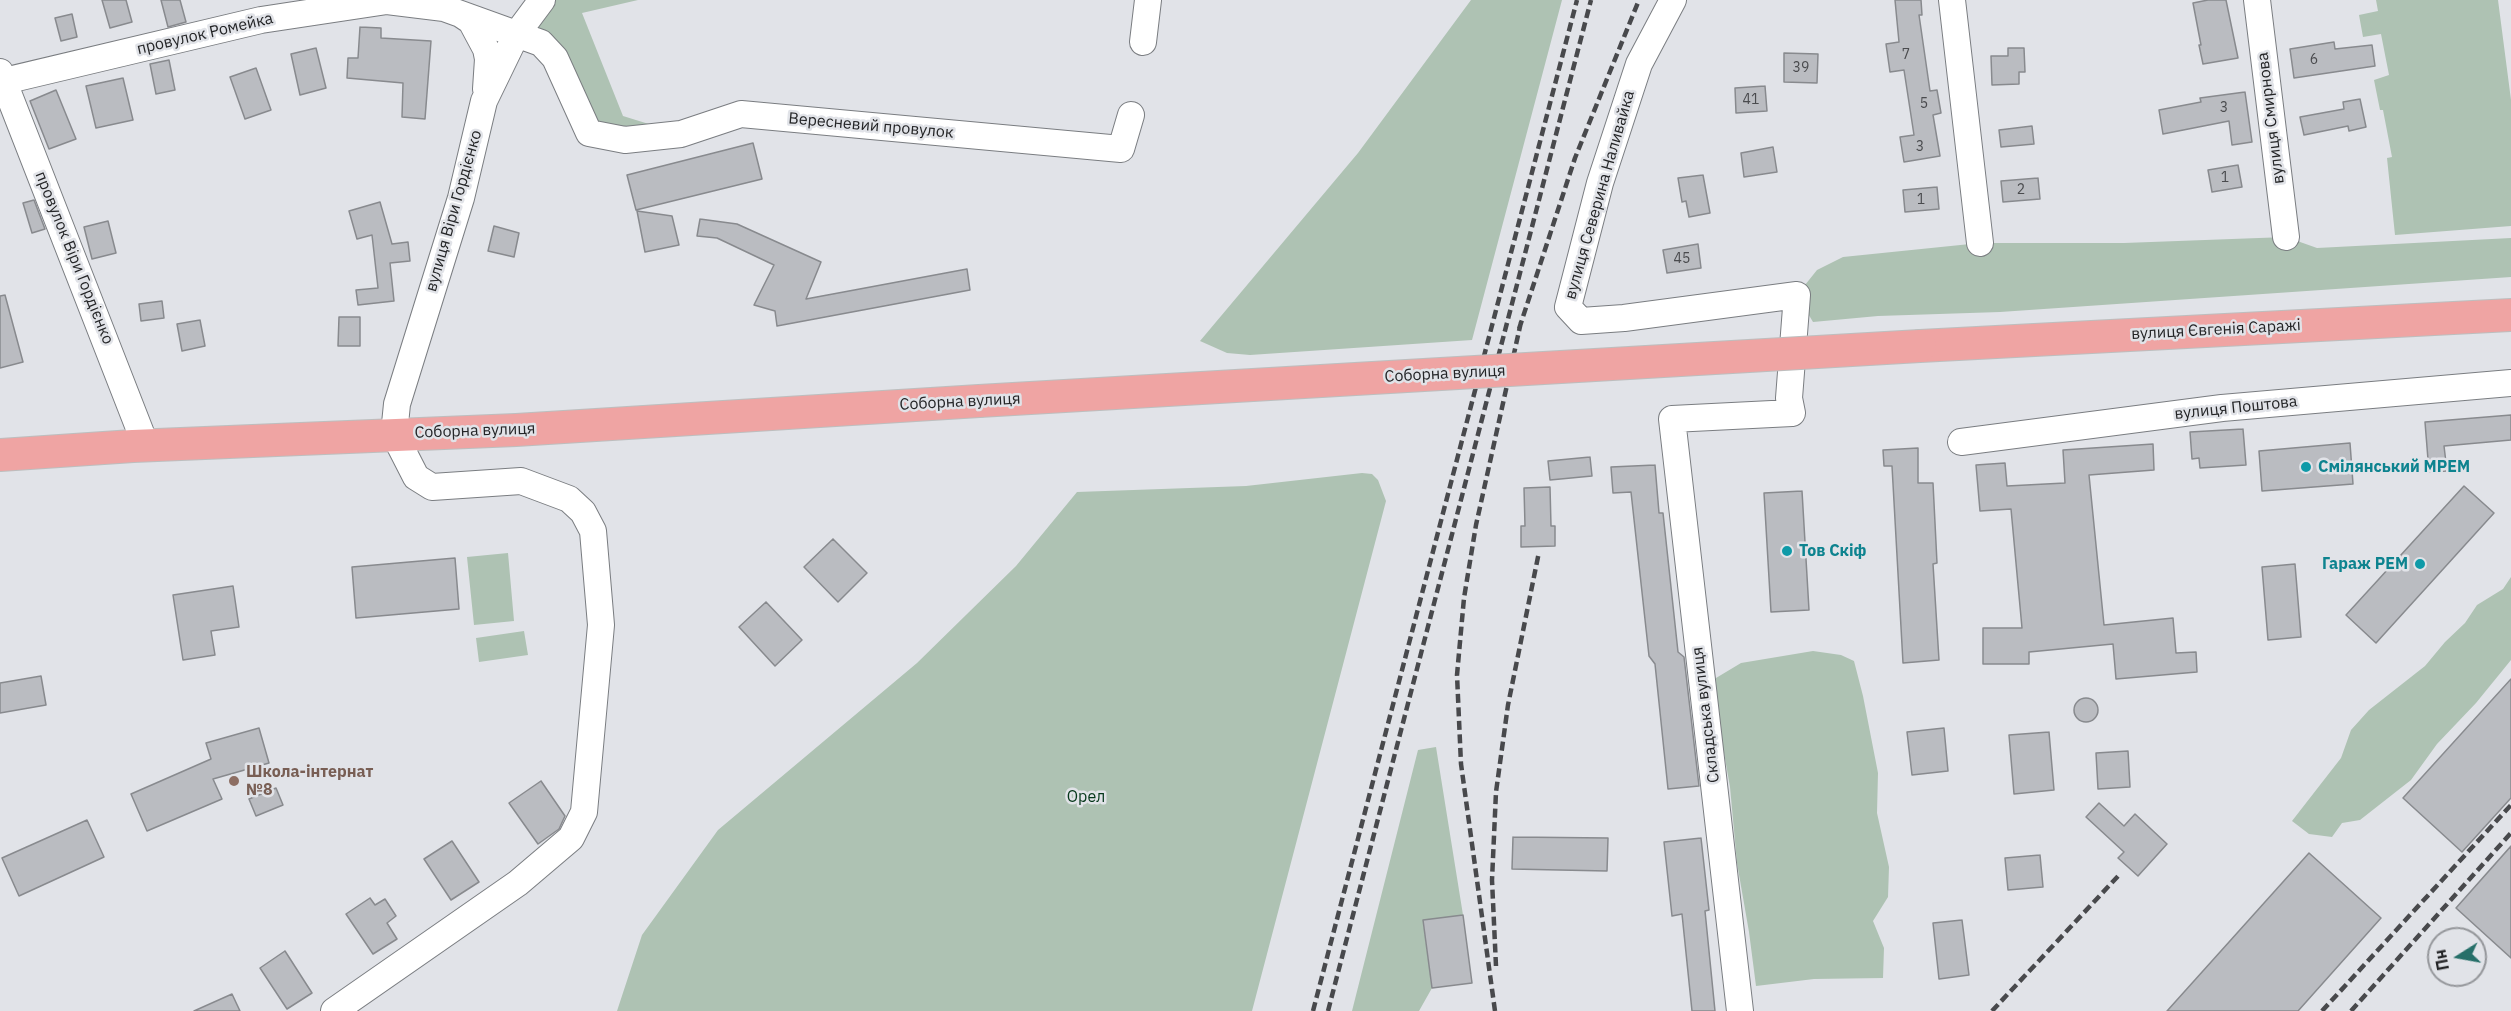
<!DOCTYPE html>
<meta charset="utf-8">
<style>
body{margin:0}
#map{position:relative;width:2511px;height:1011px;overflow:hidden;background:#e1e3e8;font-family:"IBM Plex Sans",sans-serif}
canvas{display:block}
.north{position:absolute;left:2427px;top:927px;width:60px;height:60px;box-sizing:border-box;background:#e1e3e8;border:2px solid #95979b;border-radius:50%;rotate:259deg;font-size:16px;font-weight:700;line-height:24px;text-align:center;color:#242527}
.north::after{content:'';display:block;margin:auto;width:21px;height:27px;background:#266f69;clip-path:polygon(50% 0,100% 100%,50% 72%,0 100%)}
</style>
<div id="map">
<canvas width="2511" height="1011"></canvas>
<div class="north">Пн</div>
</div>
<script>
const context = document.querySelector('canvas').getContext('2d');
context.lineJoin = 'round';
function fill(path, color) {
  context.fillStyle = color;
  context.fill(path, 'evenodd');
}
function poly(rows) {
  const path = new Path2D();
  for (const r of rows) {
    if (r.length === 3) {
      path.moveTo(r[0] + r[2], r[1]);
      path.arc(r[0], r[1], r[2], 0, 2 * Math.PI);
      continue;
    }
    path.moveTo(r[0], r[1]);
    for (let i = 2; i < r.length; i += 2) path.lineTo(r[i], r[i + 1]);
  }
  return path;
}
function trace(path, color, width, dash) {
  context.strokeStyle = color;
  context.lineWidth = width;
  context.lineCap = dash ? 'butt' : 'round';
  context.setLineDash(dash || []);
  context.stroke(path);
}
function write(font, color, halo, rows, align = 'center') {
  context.font = font + ' "IBM Plex Sans",sans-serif';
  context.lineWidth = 5;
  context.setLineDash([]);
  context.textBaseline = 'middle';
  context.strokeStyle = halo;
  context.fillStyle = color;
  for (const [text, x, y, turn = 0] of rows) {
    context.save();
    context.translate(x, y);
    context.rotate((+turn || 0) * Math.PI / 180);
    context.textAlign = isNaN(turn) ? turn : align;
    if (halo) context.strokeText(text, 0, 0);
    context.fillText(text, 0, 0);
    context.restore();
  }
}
fill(poly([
 [542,0,638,0,582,13,623,116,681,134,589,133,530,38],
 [1471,0,1562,0,1472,340,1250,355,1227,353,1200,341,1358,153],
 [2376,0,2498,0,2511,100,2511,226,2395,235,2387,158,2392,157,2383,110,2380,110,2374,80,2389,75,2381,34,2363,37,2359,15,2378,11],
 [2286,237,2317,248,2511,238,2511,277,2000,312,1878,316,1813,322,1797,295,1817,270,1843,257,1980,243,2124,243],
 [1362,473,1372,474,1378,480,1386,501,1252,1011,617,1011,642,935,718,830,917,663,1016,566,1077,492,1246,486],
 [508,553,514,621,474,625,467,557],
 [2511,577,2511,660,2476,703,2437,744,2411,780,2360,820,2342,823,2332,837,2309,834,2292,821,2341,758,2351,730,2369,710,2425,666,2445,642,2465,623,2477,605,2503,589],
 [524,631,528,655,479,662,476,638],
 [1813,651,1841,655,1854,661,1863,696,1878,773,1877,813,1889,867,1888,897,1873,921,1884,948,1883,978,1814,979,1756,986,1749,932,1737,863,1730,787,1717,713,1716,678,1741,663],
 [1436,747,1463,915,1423,921,1432,988,1419,1011,1352,1011,1418,750]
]), '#aec2b3');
const building = poly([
 [102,0,126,0,132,22,110,28,102,0],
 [161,0,180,0,186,22,168,27,161,0],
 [1895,0,1921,0,1922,15,1919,15,1930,91,1937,90,1941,113,1933,115,1940,156,1904,162,1900,137,1914,135,1904,70,1890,72,1886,44,1899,42,1895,0],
 [2208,0,2226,0,2238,58,2203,64,2199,45,2201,45,2193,3,2208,0],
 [72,14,77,37,61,41,55,18,72,14],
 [360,27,381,28,381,38,431,41,425,119,402,117,403,83,347,78,348,58,358,58,360,27],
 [2334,42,2335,49,2372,45,2375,66,2294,78,2290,49,2334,42],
 [316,48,326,88,300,95,291,54,316,48],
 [2008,48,2024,48,2025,72,2019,72,2019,84,1992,85,1991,56,2008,56,2008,48],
 [1784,53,1818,54,1817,83,1784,82,1784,53],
 [169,60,175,90,156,94,150,64,169,60],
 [256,68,271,110,245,119,230,77,256,68],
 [123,78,133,120,96,128,86,86,123,78],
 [1765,86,1767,111,1736,113,1735,88,1765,86],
 [56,90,76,139,49,149,30,101,56,90],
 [2245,92,2252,142,2232,145,2229,121,2163,134,2159,110,2201,102,2200,98,2245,92],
 [2360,99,2366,127,2349,131,2348,126,2304,135,2300,117,2344,109,2343,102,2360,99],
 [2032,126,2034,144,2001,147,1999,130,2032,126],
 [753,143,762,179,636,210,627,175,753,143],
 [1773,147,1777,172,1744,177,1741,153,1773,147],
 [2238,165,2242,187,2212,192,2208,170,2238,165],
 [1703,175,1710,213,1689,217,1686,201,1682,202,1678,178,1703,175],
 [2038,178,2040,199,2003,202,2001,181,2038,178],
 [1937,187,1939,209,1905,212,1903,190,1937,187],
 [34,200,45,229,32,233,23,203,34,200],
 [380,202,392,244,408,242,410,261,390,263,394,301,358,305,356,290,378,288,372,235,357,239,349,211,380,202],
 [637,211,672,216,679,245,645,252,637,211],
 [700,219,737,224,821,262,806,299,967,269,970,290,777,326,775,311,754,305,774,265,717,238,697,236,700,219],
 [108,221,116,253,92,259,84,227,108,221],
 [494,226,519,233,514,257,488,251,494,226],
 [1698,244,1701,268,1667,273,1663,250,1698,244],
 [5,295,23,362,0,368,0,296,5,295],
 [162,301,164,318,141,321,139,304,162,301],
 [339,317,360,317,360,346,338,346,339,317],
 [200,320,205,346,182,351,177,324,200,320],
 [2511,415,2511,440,2444,446,2447,471,2429,472,2425,422,2511,415],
 [2243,429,2246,465,2200,468,2199,458,2192,459,2190,432,2243,429],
 [2350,443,2353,484,2262,491,2259,451,2350,443],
 [2153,444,2154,470,2089,475,2104,625,2173,618,2176,653,2196,652,2197,672,2116,679,2113,644,2029,652,2029,664,1983,664,1983,628,2022,628,2011,509,1980,511,1976,465,2005,463,2007,486,2065,483,2063,450,2153,444],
 [1918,448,1918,483,1933,483,1937,563,1933,564,1939,660,1903,663,1892,466,1884,466,1883,450,1918,448],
 [1590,457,1592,476,1550,480,1548,461,1590,457],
 [1655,465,1659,513,1663,513,1678,652,1684,657,1699,786,1668,789,1655,664,1649,656,1631,492,1613,493,1611,467,1655,465],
 [2464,486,2494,513,2376,643,2346,615,2464,486],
 [1550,487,1551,526,1555,526,1555,546,1521,547,1521,526,1525,526,1524,488,1550,487],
 [1802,491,1809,610,1771,612,1764,493,1802,491],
 [833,539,867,573,838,602,804,567,833,539],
 [455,558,459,609,356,618,352,567,455,558],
 [2295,564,2301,637,2268,640,2262,567,2295,564],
 [233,586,239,627,211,631,215,655,183,660,173,595,233,586],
 [766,602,802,640,775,666,739,627,766,602],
 [41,676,46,705,0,713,0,683,41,676],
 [2511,679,2511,798,2462,852,2403,798,2511,679],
 [2086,710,12],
 [259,728,269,763,213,779,222,799,147,831,131,794,211,759,206,743,259,728],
 [1944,728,1948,771,1912,775,1907,732,1944,728],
 [2049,732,2054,790,2014,794,2009,735,2049,732],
 [2128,751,2130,787,2098,789,2096,753,2128,751],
 [541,781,565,816,559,829,538,844,509,803,541,781],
 [276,788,283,805,256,816,249,799,276,788],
 [2099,803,2124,826,2135,814,2167,844,2138,876,2118,858,2124,852,2086,817,2099,803],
 [87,820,104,857,19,896,2,858,87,820],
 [1513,837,1608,838,1607,871,1512,869,1513,837],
 [1701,838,1709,910,1705,911,1715,1011,1692,1011,1682,914,1672,916,1664,842,1701,838],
 [452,841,479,882,451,900,424,859,452,841],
 [2511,846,2511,958,2456,908,2511,846],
 [2309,853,2381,918,2298,1011,2167,1011,2309,853],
 [2040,855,2043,887,2008,890,2005,858,2040,855],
 [370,898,375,905,385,899,396,916,387,923,397,939,373,954,346,914,370,898],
 [1463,915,1472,983,1432,988,1423,920,1463,915],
 [1962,920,1969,975,1939,979,1933,923,1962,920],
 [285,951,312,993,287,1009,260,968,285,951],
 [232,994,240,1011,194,1011,232,994]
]);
fill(building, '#babcc1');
trace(building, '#888a8e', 1.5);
const minor = poly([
 [1673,0,1639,64,1600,183,1568,307,1581,321,1624,318,1797,295,1789,398,1792,413,1672,419,1740,1011],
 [1952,0,1980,243],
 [2257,0,2286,237],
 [462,15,471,21,486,49,488,59,486,89],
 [1143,42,1148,0],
 [0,72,146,446],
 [0,82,261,20,387,1,444,8,541,43,555,58,589,133,625,140,681,134,741,114,1121,149,1131,115],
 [1961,442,2222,408,2511,383],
 [334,1011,518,883,571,838,584,812,601,625,593,531,583,512,569,499,521,481,432,487,416,477,394,434,397,404,461,198,484,101,516,35,542,0]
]);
const major = poly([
 [1920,346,2511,315],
 [0,455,133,446,516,430,979,401]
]);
trace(minor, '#7a7d81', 28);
trace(major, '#bdbebe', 34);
trace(minor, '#fff', 26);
trace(major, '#efa4a3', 32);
trace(poly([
 [1519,329,1575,158,1639,0],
 [1496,966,1492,880,1496,792,1508,705,1539,552],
 [1313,1011,1577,0],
 [1328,1011,1591,0],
 [1495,1011,1461,764,1457,675,1464,598,1476,525,1521,322],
 [1992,1011,2120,874],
 [2322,1011,2511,805],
 [2351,1011,2511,833]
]), '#48494c', 4.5, [9, 4.5]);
const majorBridge = poly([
 [979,401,1920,346]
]);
trace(majorBridge, '#bdbebe', 34, []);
trace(majorBridge, '#efa4a3', 32);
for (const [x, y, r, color] of [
 [2306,467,6,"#0f9aa8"],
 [1787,551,6,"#0f9aa8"],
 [2420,564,6,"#0f9aa8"],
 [234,781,6,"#8d6e63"]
]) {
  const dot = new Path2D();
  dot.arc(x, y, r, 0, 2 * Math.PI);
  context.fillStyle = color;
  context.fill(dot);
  trace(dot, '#e1e3e8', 2);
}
write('14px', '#4a4b4e', null, [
 ["7",1906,55],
 ["6",2314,60],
 ["39",1801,68],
 ["41",1751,100],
 ["5",1924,104],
 ["3",2224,108],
 ["3",1920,147],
 ["1",2225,178],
 ["2",2021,190],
 ["1",1921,200],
 ["45",1682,259]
]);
write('16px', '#242527', '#e1e3e8', [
 ["провулок Ромейка",205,34,-13],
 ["вулиця Смирнова",2271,118,-97],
 ["Вересневий провулок",871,126,5],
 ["вулиця Северина Наливайка",1600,195,-74],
 ["вулиця Віри Гордієнко",454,211,-74],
 ["провулок Віри Гордієнко",74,258,68],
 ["вулиця Євгенія Саражі",2216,330,-3],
 ["Соборна вулиця",1445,374,-3],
 ["Соборна вулиця",960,402,-3],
 ["вулиця Поштова",2236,408,-6],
 ["Соборна вулиця",475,431,-2],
 ["Складська вулиця",1706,715,-97]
]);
write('bold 16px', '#0d838f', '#e1e3e8', [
 ["Смілянський МРЕМ",2318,467],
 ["Тов Скіф",1799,551],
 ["Гараж РЕМ",2408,564,"right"]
], 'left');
write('bold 16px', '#785e54', '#e1e3e8', [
 ["Школа-інтернат",246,772],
 ["№8",246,790]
], 'left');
write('16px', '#043719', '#e1e3e8', [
 ["Орел",1086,797]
]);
</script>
